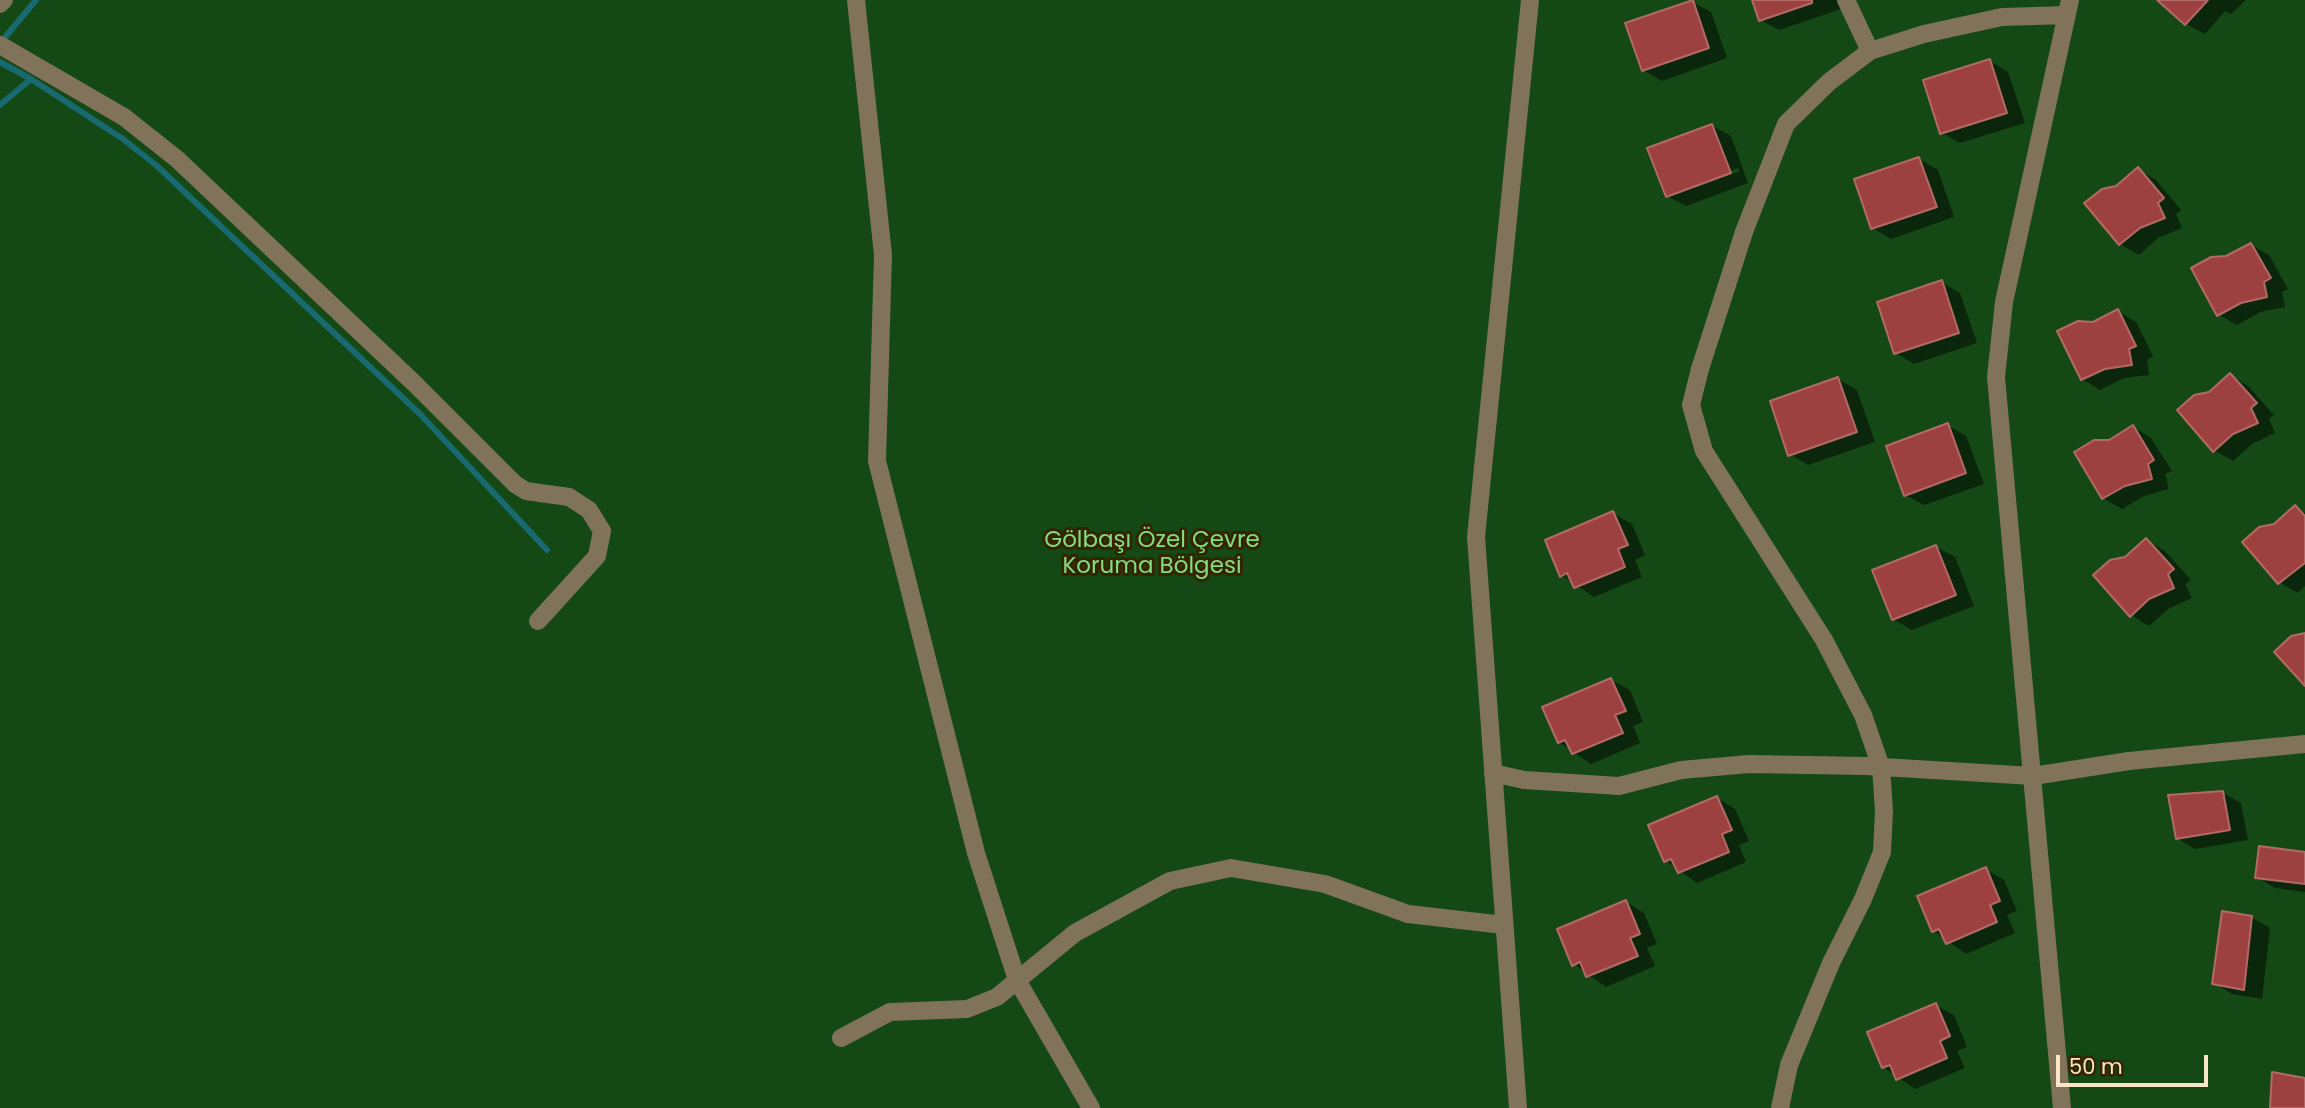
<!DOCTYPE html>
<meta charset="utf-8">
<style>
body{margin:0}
#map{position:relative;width:2305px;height:1108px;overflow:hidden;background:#3e2e09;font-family:Poppins,sans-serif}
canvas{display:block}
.scale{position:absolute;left:2056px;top:1055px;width:152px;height:32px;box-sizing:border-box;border:4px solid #f8e6c6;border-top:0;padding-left:9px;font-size:21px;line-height:24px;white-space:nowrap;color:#f8e6c6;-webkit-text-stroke:5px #342400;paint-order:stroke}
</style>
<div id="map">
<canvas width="2305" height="1108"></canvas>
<div class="scale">50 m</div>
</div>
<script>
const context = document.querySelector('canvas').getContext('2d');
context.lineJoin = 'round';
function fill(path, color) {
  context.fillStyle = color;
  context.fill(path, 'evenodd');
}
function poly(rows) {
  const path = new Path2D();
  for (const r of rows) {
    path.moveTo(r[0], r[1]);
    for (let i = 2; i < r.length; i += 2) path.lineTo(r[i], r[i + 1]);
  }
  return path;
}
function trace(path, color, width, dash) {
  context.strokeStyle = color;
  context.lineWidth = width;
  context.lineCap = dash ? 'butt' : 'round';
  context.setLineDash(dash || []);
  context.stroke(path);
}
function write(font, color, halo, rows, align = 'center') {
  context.font = font + ' Poppins,sans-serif';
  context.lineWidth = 6;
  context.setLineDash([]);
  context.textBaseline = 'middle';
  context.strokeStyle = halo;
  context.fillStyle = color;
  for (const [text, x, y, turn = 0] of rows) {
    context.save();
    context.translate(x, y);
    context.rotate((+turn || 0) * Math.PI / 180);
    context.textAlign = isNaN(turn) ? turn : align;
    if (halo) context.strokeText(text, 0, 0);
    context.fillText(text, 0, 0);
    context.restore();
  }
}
fill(poly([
 [0,0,2305,0,2305,1108,0,1108]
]), '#144815');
fill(poly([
 [1754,0,1841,0,1844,8,1779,30,1761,20],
 [2160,0,2246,0,2231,14,2225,11,2205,34,2186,24],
 [1692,2,1711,12,1727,58,1662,81,1643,70],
 [1990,61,2008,72,2025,123,1960,143,1942,133],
 [1712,126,1731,136,1748,183,1686,206,1667,196],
 [1738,168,1740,171,1677,194,1677,191],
 [1919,159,1938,170,1954,217,1891,239,1873,228],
 [2138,169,2156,180,2181,210,2176,214,2182,228,2158,238,2139,255,2120,244,2117,187],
 [2251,245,2269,255,2288,289,2282,292,2285,307,2260,312,2237,325,2219,315,2227,258],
 [1941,282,1960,293,1977,343,1914,364,1896,353],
 [2118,311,2136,322,2153,356,2147,360,2149,375,2124,378,2100,390,2082,379,2093,323],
 [2230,375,2248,386,2274,415,2269,419,2275,433,2252,444,2233,461,2214,450,2210,393],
 [1838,379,1857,390,1875,442,1808,465,1790,454],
 [1947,425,1966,436,1984,484,1924,505,1906,495],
 [2133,427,2151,438,2172,471,2165,474,2169,489,2144,496,2122,509,2103,498,2109,441],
 [2295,507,2305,513,2305,586,2298,593,2279,582,2275,525],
 [1613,513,1632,524,1645,555,1635,560,1642,577,1594,597,1561,575],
 [2146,540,2165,551,2191,580,2185,584,2192,598,2168,609,2149,626,2131,615,2126,559],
 [1936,547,1955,557,1974,606,1912,630,1893,619],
 [1611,680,1630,690,1643,722,1633,726,1640,743,1591,764,1559,742],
 [2223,793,2241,803,2248,840,2195,849,2177,838],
 [1717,798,1735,809,1749,841,1739,845,1746,862,1697,883,1665,860],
 [2305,854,2305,892,2275,888,2257,877],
 [1985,869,2004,880,2017,911,2007,915,2015,933,1966,954,1934,931],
 [1626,902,1644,913,1657,944,1647,948,1655,966,1606,987,1574,964],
 [2251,917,2270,928,2262,999,2232,994,2214,983],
 [1935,1005,1954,1015,1967,1047,1957,1051,1965,1068,1915,1089,1883,1067]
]), '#0007');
trace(poly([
 [1,42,36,0],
 [0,62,31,79,123,139,157,166,420,414,547,550],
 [0,105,31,79]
]), '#196970', 6);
const building = poly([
 [1693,0,1709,48,1642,71,1625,23,1693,0],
 [1752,0,1812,0,1812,3,1759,21,1752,0],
 [2157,0,2208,0,2185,25,2157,0],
 [1990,59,2007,113,1940,134,1923,80,1990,59],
 [1712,124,1731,173,1666,197,1647,148,1712,124],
 [1919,157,1937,207,1871,229,1854,179,1919,157],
 [2138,167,2164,198,2158,203,2165,218,2140,228,2119,245,2084,203,2102,189,2116,186,2138,167],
 [2251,243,2271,278,2264,282,2267,297,2241,303,2217,316,2191,268,2211,257,2226,256,2251,243],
 [1942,280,1959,333,1894,354,1877,302,1942,280],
 [2118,309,2136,346,2129,349,2132,365,2105,369,2081,380,2057,331,2078,321,2093,322,2118,309],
 [2230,373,2257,403,2251,408,2258,423,2233,434,2213,452,2177,410,2194,395,2209,392,2230,373],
 [1838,377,1857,432,1788,456,1770,401,1838,377],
 [1948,423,1966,473,1904,496,1886,446,1948,423],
 [2133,425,2154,460,2148,464,2152,479,2125,486,2102,499,2074,452,2094,440,2109,440,2133,425],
 [2295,505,2305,516,2305,563,2278,584,2242,542,2259,527,2274,524,2295,505],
 [1613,511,1628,545,1618,549,1625,567,1574,588,1567,573,1560,577,1545,540,1613,511],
 [2146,538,2174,569,2168,574,2174,588,2149,599,2130,617,2093,575,2110,560,2125,557,2146,538],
 [1936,545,1956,595,1892,620,1872,570,1936,545],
 [2305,633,2305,686,2274,652,2291,636,2305,633],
 [1611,678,1626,711,1615,715,1623,733,1572,754,1565,740,1558,743,1542,707,1611,678],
 [2223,791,2230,830,2176,839,2168,795,2223,791],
 [1717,796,1732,830,1722,834,1729,852,1678,873,1671,859,1664,862,1648,825,1717,796],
 [2259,846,2305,852,2305,884,2255,878,2259,846],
 [1986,867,2000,901,1990,905,1997,922,1946,944,1939,929,1932,932,1917,896,1986,867],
 [1626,900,1640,934,1630,938,1638,956,1586,977,1580,962,1572,966,1557,929,1626,900],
 [2222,911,2252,916,2244,990,2212,984,2222,911],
 [1936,1003,1950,1036,1940,1041,1947,1058,1896,1080,1890,1065,1882,1068,1867,1032,1936,1003],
 [2272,1072,2305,1078,2305,1108,2270,1108,2272,1072]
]);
fill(building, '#9d4140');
trace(building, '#b36a67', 2);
trace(poly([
 [856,0,883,255,877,461,976,853,1017,980,1091,1108],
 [1846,0,1870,51],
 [0,4,4,0],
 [0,45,124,117,177,159,414,383,515,484,526,491,569,497,589,510,602,531,597,556,538,621],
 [1493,773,1524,780,1619,786,1681,770,1749,764,1866,766,2033,776,2129,761,2305,744],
 [841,1038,890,1012,967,1009,997,997,1075,933,1170,881,1231,868,1325,884,1408,914,1504,925],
 [1518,1108,1476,537,1530,0],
 [1780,1108,1789,1065,1831,963,1863,899,1882,852,1884,811,1881,767,1863,715,1824,640,1704,451,1691,405,1700,369,1744,232,1786,124,1829,82,1870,51,1924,34,2002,17,2067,15],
 [2062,1108,1996,377,2004,302,2070,0]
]), '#817359', 18);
write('23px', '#83dc80', '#342400', [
 ["Gölbaşı Özel Çevre",1152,541],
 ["Koruma Bölgesi",1152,567]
]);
</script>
